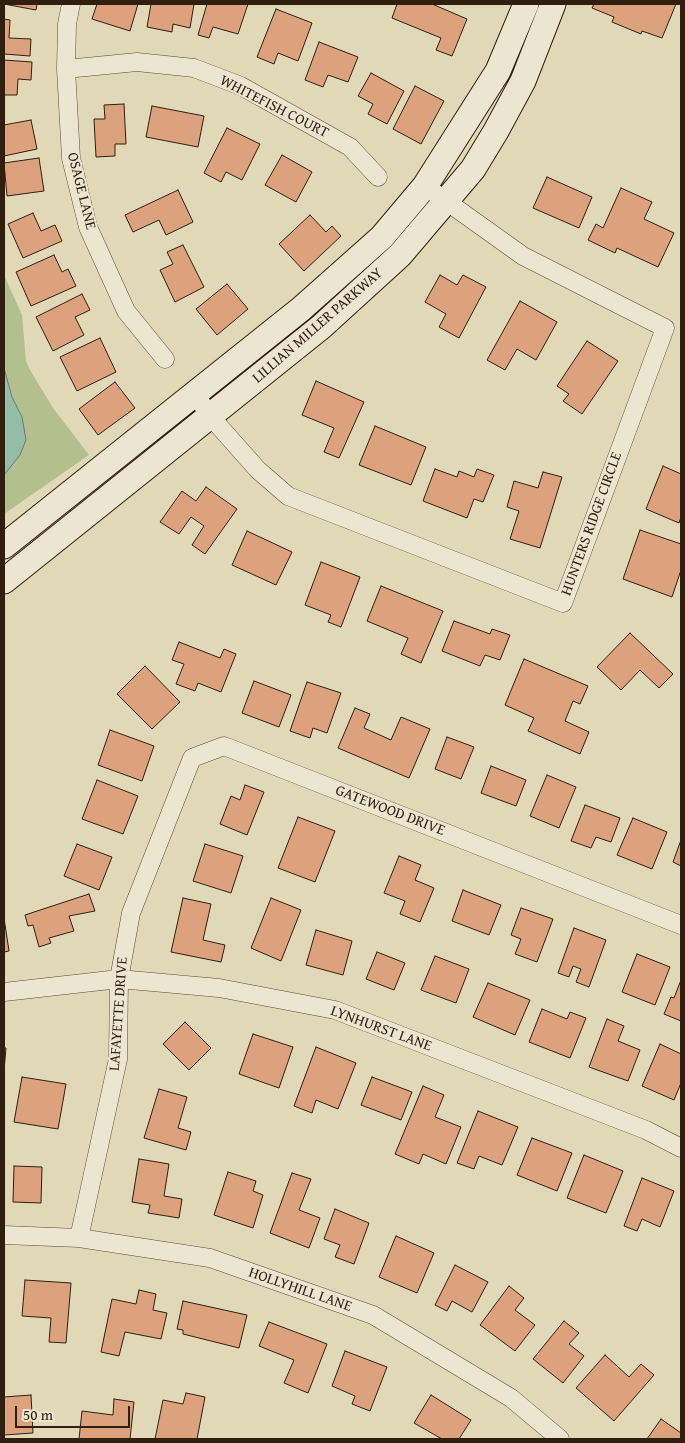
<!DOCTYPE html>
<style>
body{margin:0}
#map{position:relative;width:685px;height:1443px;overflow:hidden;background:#e1d8b8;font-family:"Gentium Book Plus",serif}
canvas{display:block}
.frame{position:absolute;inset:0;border:5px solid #301e0e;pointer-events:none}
.scale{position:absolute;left:15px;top:1406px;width:115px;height:22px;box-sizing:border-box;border:2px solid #301e0e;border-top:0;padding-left:6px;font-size:15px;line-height:18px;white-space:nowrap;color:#301e0e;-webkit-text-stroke:4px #ece6d1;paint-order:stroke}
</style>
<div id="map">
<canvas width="685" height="1443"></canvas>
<div class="frame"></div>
<div class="scale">50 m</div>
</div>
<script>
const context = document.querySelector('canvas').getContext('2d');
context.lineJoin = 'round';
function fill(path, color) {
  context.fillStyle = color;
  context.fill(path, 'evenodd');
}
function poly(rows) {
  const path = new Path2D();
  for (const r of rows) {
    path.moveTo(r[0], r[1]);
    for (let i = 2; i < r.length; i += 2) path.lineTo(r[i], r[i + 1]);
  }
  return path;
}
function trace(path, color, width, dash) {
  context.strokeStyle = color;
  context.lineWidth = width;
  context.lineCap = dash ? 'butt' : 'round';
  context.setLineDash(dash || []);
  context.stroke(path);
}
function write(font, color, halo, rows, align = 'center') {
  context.font = font + ' "Gentium Book Plus",serif';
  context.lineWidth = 4;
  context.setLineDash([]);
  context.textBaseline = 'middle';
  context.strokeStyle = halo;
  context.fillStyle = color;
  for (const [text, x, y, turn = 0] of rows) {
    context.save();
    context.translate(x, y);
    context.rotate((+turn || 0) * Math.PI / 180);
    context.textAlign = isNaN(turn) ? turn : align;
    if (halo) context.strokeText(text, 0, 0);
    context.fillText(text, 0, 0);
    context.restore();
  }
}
fill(poly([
 [4,275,22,315,26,361,30,370,53,408,89,455,4,514]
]), '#b3bf8f');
const water = poly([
 [4,368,12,397,22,417,26,440,20,455,4,475,4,368]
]);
fill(water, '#95bba9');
trace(water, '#6d7c6b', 1);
const building = poly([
 [4,4,37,4,36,10,4,4],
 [97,4,138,4,130,31,92,19,97,4],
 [151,4,194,4,190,28,173,24,172,32,147,27,151,4],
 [207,4,248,4,238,34,213,27,209,38,198,35,207,4],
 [397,4,432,4,467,19,452,56,436,50,441,38,392,18,397,4],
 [594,4,676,4,662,38,642,31,641,34,612,22,614,17,592,8,594,4],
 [276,9,312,23,298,61,278,53,274,64,257,57,276,9],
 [4,19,10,20,9,38,31,39,30,56,4,54,4,19],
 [319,42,358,57,348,82,328,75,323,87,305,80,319,42],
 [4,60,32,62,31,80,18,79,17,95,4,95,4,60],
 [371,73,404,91,387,124,368,114,373,104,358,96,371,73],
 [415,86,444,101,421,144,393,129,415,86],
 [124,104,126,144,115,144,115,156,96,157,94,119,105,119,104,105,124,104],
 [152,106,204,116,198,147,146,137,152,106],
 [31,120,37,149,4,156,4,125,31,120],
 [227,128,260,144,242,180,226,172,221,182,204,173,227,128],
 [282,155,312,172,296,202,265,185,282,155],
 [39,158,44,191,7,196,4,163,39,158],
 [547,177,592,197,579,228,533,208,547,177],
 [621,188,652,202,644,219,674,233,658,267,617,248,615,253,588,240,596,224,603,228,621,188],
 [178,190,193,222,166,235,159,220,133,232,125,215,178,190],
 [33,213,41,231,55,225,62,241,23,258,8,224,33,213],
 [310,215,326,232,332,226,341,236,304,271,279,244,310,215],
 [183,245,204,287,175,302,160,270,173,264,167,252,183,245],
 [54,255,62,272,68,269,76,286,31,306,16,272,54,255],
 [440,275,457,285,463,275,486,287,459,338,439,327,446,314,425,302,440,275],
 [227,284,248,309,217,335,196,309,227,284],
 [82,294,90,310,75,317,84,335,53,351,36,317,82,294],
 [520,301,557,322,536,360,517,349,505,370,487,360,520,301],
 [100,338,116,372,77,391,60,357,100,338],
 [587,341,618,361,582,414,563,401,569,394,557,386,587,341],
 [316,381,364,402,339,458,324,452,334,428,302,415,316,381],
 [115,382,135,408,98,435,79,409,115,382],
 [375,426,426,447,411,485,359,465,375,426],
 [663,466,681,474,681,517,679,523,646,509,663,466],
 [435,469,457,477,459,471,474,477,477,469,494,475,483,502,474,499,467,518,423,501,435,469],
 [543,472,562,477,540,548,510,539,519,511,507,507,514,481,538,488,543,472],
 [206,487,237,509,205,554,192,545,204,526,191,517,179,534,160,522,182,491,196,501,206,487],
 [640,530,681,544,681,570,672,597,623,579,640,530],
 [247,531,292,552,276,585,232,565,247,531],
 [321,562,360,577,341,627,328,622,331,615,305,605,321,562],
 [381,586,443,611,421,663,401,654,408,638,367,621,381,586],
 [454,621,490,634,492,629,510,635,500,660,485,655,480,666,442,651,454,621],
 [630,633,673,674,659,688,640,670,621,690,597,667,630,633],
 [179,642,220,658,224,649,236,654,221,692,198,683,195,691,176,684,184,664,172,660,179,642],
 [524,659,588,686,580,704,573,701,565,721,589,732,580,754,528,731,534,718,505,705,524,659],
 [145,666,180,702,152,729,117,694,145,666],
 [254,681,291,695,279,727,242,713,254,681],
 [307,682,341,693,327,733,313,728,310,738,290,731,307,682],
 [355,708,370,714,364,728,391,740,401,717,430,729,409,778,338,748,355,708],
 [110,730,154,746,142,781,98,765,110,730],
 [447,737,474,747,461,779,435,769,447,737],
 [491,766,526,780,516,806,481,793,491,766],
 [547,775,576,787,559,828,530,816,547,775],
 [97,780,138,796,123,834,82,819,97,780],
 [245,785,264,792,247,835,220,824,231,796,240,800,245,785],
 [585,805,620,818,611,842,596,837,591,848,571,841,585,805],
 [298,817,335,831,315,882,278,868,298,817],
 [633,818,667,832,652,869,617,855,633,818],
 [681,840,681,866,673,862,681,840],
 [77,844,112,857,99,890,64,876,77,844],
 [205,844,243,856,231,893,193,881,205,844],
 [399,856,421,865,415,880,434,888,420,922,400,914,405,901,384,893,399,856],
 [463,890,501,905,489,935,452,921,463,890],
 [89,894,95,911,69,916,74,931,49,938,51,943,39,947,33,925,28,926,25,915,89,894],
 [183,898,211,904,203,940,225,945,221,962,171,952,183,898],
 [271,898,301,910,281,961,251,948,271,898],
 [521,908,553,919,537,962,515,954,521,939,511,935,521,908],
 [4,918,9,951,4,952,4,918],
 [574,928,606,940,589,987,576,982,581,969,573,966,569,977,558,973,574,928],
 [316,930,352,941,343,975,306,965,316,930],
 [377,952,405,963,394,990,366,979,377,952],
 [637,954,670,967,655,1005,622,992,637,954],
 [435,956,469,969,456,1003,421,990,435,956],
 [681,980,681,1021,664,1014,671,997,674,998,681,980],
 [488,983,530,1000,515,1035,473,1017,488,983],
 [542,1009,567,1019,570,1012,586,1018,570,1058,529,1042,542,1009],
 [607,1019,624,1026,618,1041,640,1050,628,1081,589,1067,607,1019],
 [185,1022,211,1048,189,1070,163,1044,185,1022],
 [253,1034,293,1047,279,1088,239,1074,253,1034],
 [660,1044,681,1054,681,1083,674,1100,642,1086,660,1044],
 [316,1047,356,1063,338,1109,316,1100,312,1113,294,1106,316,1047],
 [4,1048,6,1048,4,1071,4,1048],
 [22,1077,66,1084,58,1129,14,1122,22,1077],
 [372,1077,412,1092,401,1120,361,1105,372,1077],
 [423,1086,444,1095,435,1117,461,1127,446,1164,423,1154,419,1164,395,1154,423,1086],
 [159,1089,187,1097,178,1128,191,1132,186,1150,144,1138,159,1089],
 [478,1111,518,1127,502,1165,479,1156,474,1169,457,1163,478,1111],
 [532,1138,572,1153,557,1191,517,1175,532,1138],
 [584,1155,623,1171,606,1213,567,1198,584,1155],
 [139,1159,169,1164,164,1196,182,1199,179,1218,148,1213,150,1205,132,1202,139,1159],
 [14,1166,42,1167,41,1203,13,1202,14,1166],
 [228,1172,256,1181,253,1191,263,1195,253,1228,214,1215,228,1172],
 [292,1173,311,1179,299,1210,320,1218,309,1248,270,1233,292,1173],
 [642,1178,674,1191,660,1227,642,1219,637,1231,624,1226,642,1178],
 [335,1209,369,1223,354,1264,335,1257,340,1245,324,1239,335,1209],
 [396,1236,434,1253,417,1293,379,1277,396,1236],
 [455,1265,488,1282,472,1312,452,1301,447,1311,435,1305,455,1265],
 [25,1280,71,1283,66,1343,49,1342,51,1318,22,1316,25,1280],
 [509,1286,524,1298,515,1310,535,1325,515,1351,480,1325,509,1286],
 [139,1290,156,1294,153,1310,167,1313,161,1339,125,1332,119,1356,101,1352,112,1299,136,1304,139,1290],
 [183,1301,247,1315,239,1348,183,1334,183,1330,177,1329,183,1301],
 [564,1321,579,1333,569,1344,584,1356,563,1383,533,1359,564,1321],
 [269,1322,327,1344,308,1393,284,1383,294,1360,259,1346,269,1322],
 [345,1351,387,1367,370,1411,352,1404,355,1396,332,1386,345,1351],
 [605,1355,629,1377,641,1364,654,1375,614,1421,576,1388,605,1355],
 [186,1393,205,1397,197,1439,155,1439,163,1400,183,1404,186,1393],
 [31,1395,33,1433,4,1435,4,1397,31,1395],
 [431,1395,471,1420,459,1439,442,1439,414,1423,431,1395],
 [114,1399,134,1402,130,1439,79,1439,82,1411,113,1415,114,1399],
 [661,1419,681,1433,681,1439,647,1439,661,1419]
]);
fill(building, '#dca27e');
trace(building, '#301e0e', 1);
const minor = poly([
 [71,4,67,24,66,69,71,158,88,227,126,311,165,359],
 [66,69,137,62,194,68,241,86,350,147,378,177],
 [195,394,210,416,258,470,288,496,563,603,665,328,523,256,425,186],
 [4,992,119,979,219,988,335,1010,646,1130,681,1148],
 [4,1235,79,1238,210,1258,373,1315,511,1398,560,1439],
 [79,1238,118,1059,119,979,131,913,192,758,224,746,681,925]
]);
const secondary = poly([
 [4,546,301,309,382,237,425,186,498,71,526,4],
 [4,581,321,327,400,255,473,169,496,131,523,81,553,4]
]);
trace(minor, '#5c4c38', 19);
trace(secondary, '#301e0e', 27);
trace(minor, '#ece6d1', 18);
trace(secondary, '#ece6d1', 25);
write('15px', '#301e0e', '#ece6d1', [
 ["WHITEFISH COURT",274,107,27],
 ["OSAGE LANE",81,191,76],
 ["LILLIAN MILLER PARKWAY",318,326,-41],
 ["HUNTERS RIDGE CIRCLE",592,524,-70],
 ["GATEWOOD DRIVE",390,811,21],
 ["LAFAYETTE DRIVE",119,1014,-86],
 ["LYNHURST LANE",381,1029,20],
 ["HOLLYHILL LANE",300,1290,19]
]);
</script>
